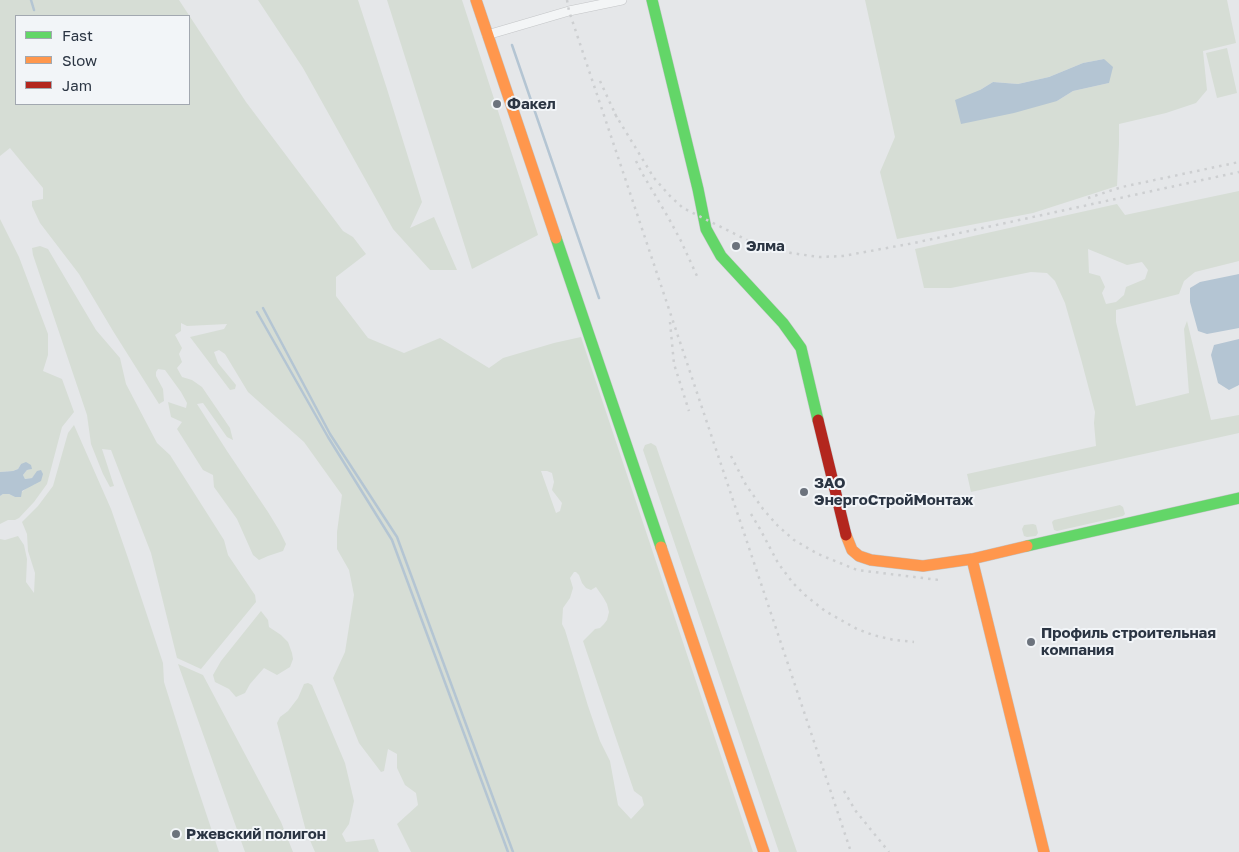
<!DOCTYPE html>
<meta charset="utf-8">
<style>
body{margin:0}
#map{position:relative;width:1239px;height:852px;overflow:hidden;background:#e5e7e9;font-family:"Golos Text",sans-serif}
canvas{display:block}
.legend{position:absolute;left:15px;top:15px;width:175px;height:90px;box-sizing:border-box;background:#f2f5f8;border:1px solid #a2a8b0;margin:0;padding:6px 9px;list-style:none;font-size:15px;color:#2b3543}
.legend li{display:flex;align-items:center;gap:10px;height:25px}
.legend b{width:25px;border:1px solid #a2a8b0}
</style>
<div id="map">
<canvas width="1239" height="852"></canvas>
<ul class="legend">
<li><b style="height:6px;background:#63d668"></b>Fast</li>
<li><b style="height:6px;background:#ff974d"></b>Slow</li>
<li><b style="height:6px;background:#b3261e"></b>Jam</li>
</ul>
</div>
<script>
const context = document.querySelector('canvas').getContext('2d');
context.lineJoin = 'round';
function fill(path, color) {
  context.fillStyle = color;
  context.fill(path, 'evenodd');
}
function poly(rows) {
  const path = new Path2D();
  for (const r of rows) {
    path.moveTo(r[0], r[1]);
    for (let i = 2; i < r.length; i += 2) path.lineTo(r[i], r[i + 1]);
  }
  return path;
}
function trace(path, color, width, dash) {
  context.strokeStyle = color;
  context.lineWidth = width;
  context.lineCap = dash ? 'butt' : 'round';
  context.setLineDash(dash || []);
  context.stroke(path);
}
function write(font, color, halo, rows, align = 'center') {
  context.font = font + ' "Golos Text",sans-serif';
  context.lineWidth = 4;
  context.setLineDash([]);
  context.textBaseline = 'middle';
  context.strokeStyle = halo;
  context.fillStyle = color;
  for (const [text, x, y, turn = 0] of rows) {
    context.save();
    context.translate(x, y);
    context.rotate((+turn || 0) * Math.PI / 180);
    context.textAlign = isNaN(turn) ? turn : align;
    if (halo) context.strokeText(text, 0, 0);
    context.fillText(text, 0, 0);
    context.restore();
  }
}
fill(poly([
 [0,0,179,0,246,102,343,231,353,237,366,254,336,277,336,296,368,338,404,353,440,338,489,368,503,358,554,343,581,337,753,852,411,852,397,824,418,805,416,793,405,785,397,768,397,754,388,749,384,771,381,772,359,743,333,678,345,652,354,595,349,570,337,549,337,532,342,495,304,442,248,392,225,354,219,350,214,352,218,363,236,385,235,389,230,390,190,337,224,329,227,324,187,326,181,323,181,331,175,335,182,348,179,354,182,362,177,368,182,377,192,380,202,387,230,428,233,440,227,437,203,403,197,404,227,451,268,512,279,530,286,544,283,551,268,556,259,560,253,555,237,519,214,487,213,475,203,470,177,429,182,422,171,417,168,402,186,408,187,403,181,392,165,370,158,369,156,372,156,376,163,389,164,401,159,404,113,331,79,274,40,223,32,206,32,201,43,199,43,188,10,148,0,156],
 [16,16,189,16,189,104,16,104],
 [541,471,547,471,552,473,554,482,552,490,562,503,560,511,556,513],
 [574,572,576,572,579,575,582,583,586,588,591,590,596,587,603,597,607,604,609,612,607,620,604,624,600,628,595,629,583,641,634,791,642,797,644,805,631,819,618,805,610,761,600,741,588,706,565,630,562,624,563,608,570,598,573,588,570,578],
 [258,0,358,0,387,89,422,202,410,228,434,217,457,270,430,270,393,229,303,68],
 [387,0,462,0,521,182,538,235,472,269],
 [865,0,1227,0,1236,43,1203,51,1207,90,1196,103,1166,113,1119,124,1119,144,1117,186,1033,213,897,239,880,172,895,137],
 [1104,59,1109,83,1073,91,1057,101,980,90,993,82,1018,84,1049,77,1083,63],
 [1227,48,1237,93,1217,98,1206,53],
 [1239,191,1239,261,1195,272,1184,281,1179,294,1116,310,1116,322,1136,406,1189,393,1184,329,1187,321,1211,420,1239,415,1239,433,971,492,967,474,1096,446,1094,423,1095,412,1081,359,1065,303,1055,281,1047,273,1031,272,951,288,924,288,915,249,1117,204,1125,215],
 [1088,249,1127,265,1142,262,1148,270,1145,279,1126,287,1124,295,1116,302,1106,304,1102,293,1105,287,1100,276,1089,273],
 [0,219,19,257,48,334,48,355,43,371,62,379,74,412,62,427,47,484,34,502,19,518,15,520,8,520,0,524,0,496,3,494,9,494,15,497,31,485,35,484,36,474,32,478,25,479,23,475,27,470,31,469,21,464,18,469,13,471,0,472],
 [40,246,48,249,96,330,120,358,126,384,157,443,170,455,224,540,228,555,255,595,256,602,201,669,177,658,151,553,111,450,102,449,114,486,110,487,103,474,91,444,87,415,33,255,32,248],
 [74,425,111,509,128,558,163,663,164,682,192,771,219,852,0,852,0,539,5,540,18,536,24,545,27,559,26,582,34,593,35,573,28,551,27,534,22,522,38,506,53,486,68,433],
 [651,443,656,446,797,852,779,852,643,450,645,445],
 [1120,505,1123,507,1125,514,1123,516,1057,531,1054,530,1052,522,1054,520],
 [1033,524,1036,525,1038,533,1036,536,1027,537,1024,536,1022,529,1024,525],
 [261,611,268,620,269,627,281,635,288,642,292,653,293,659,290,667,277,675,264,668,250,684,245,693,236,697,229,689,215,682,213,675,221,661],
 [178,664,203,675,281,822,293,852,245,852],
 [308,683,312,685,345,763,354,801,349,824,342,834,346,842,374,839,379,852,315,852,306,831,277,723,280,717,288,711,298,698,304,684]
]), '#d6ddd5');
fill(poly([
 [1104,59,1113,67,1109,83,1073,91,1057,101,1014,113,961,124,955,100,980,90,993,82,1018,84,1049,77,1083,63],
 [1239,274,1239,328,1207,334,1198,331,1190,302,1190,288,1200,282],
 [1239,339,1239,385,1229,390,1218,383,1211,355,1214,345],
 [26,462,31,465,32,469,27,470,23,475,25,479,32,478,37,471,41,470,43,474,41,481,22,491,21,497,15,497,9,494,3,494,0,496,0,472,13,471,18,469,21,464]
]), '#b4c5d3');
trace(poly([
 [31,0,34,10],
 [512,45,599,298],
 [263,308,330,434,397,537,513,852],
 [257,312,328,437,392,540,508,852]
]), '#b4c5d3', 2.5);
const street = poly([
 [487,35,569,11,622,0]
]);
const fast = poly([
 [652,0,698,189,706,229,721,256,783,323,801,348,818,420],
 [556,238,661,547],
 [1027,546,1239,498]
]);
const slow = poly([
 [476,0,556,238],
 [846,535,852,550,859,556,871,560,923,566,972,559,1027,546],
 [661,547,764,852],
 [972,559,1044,852]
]);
const jam = poly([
 [818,420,846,535]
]);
trace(street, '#c3c5c7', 10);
trace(fast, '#c3c5c7', 12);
trace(slow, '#c3c5c7', 12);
trace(jam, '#c3c5c7', 12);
trace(street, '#f3f5f6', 9);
trace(fast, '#63d668', 11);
trace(slow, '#ff974d', 11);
trace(jam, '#b3261e', 11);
trace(poly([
 [567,0,569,11,851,852],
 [600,81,618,120],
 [615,114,654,178,670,196,683,208,751,242,791,253,819,257,843,256,914,243,1239,172],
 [636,161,642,173,668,217,681,241,697,276],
 [1088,198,1122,187,1239,162],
 [670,322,674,364,689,411],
 [731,456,746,485,763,509,778,526,794,540,818,554,857,570,939,580],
 [751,514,760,529,778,563,793,583,805,595,825,611,857,629,873,635,894,640,914,642],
 [844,791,855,810,889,852]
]), '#cdcfd1', 2.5, [2.5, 5]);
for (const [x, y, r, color] of [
 [497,104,5,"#6c737d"],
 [736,246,5,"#6c737d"],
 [804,492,5,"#6c737d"],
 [1031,642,5,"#6c737d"],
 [176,834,5,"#6c737d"]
]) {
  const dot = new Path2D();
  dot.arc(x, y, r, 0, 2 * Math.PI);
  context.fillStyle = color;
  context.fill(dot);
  trace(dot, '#f2f5f8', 2);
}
write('bold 15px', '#2b3543', '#f2f5f8', [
 ["Факел",507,104],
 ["Элма",746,246],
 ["ЗАО",814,483],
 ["ЭнергоСтройМонтаж",814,500],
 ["Профиль строительная",1041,633],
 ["компания",1041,650],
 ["Ржевский полигон",186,834]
], 'left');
</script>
